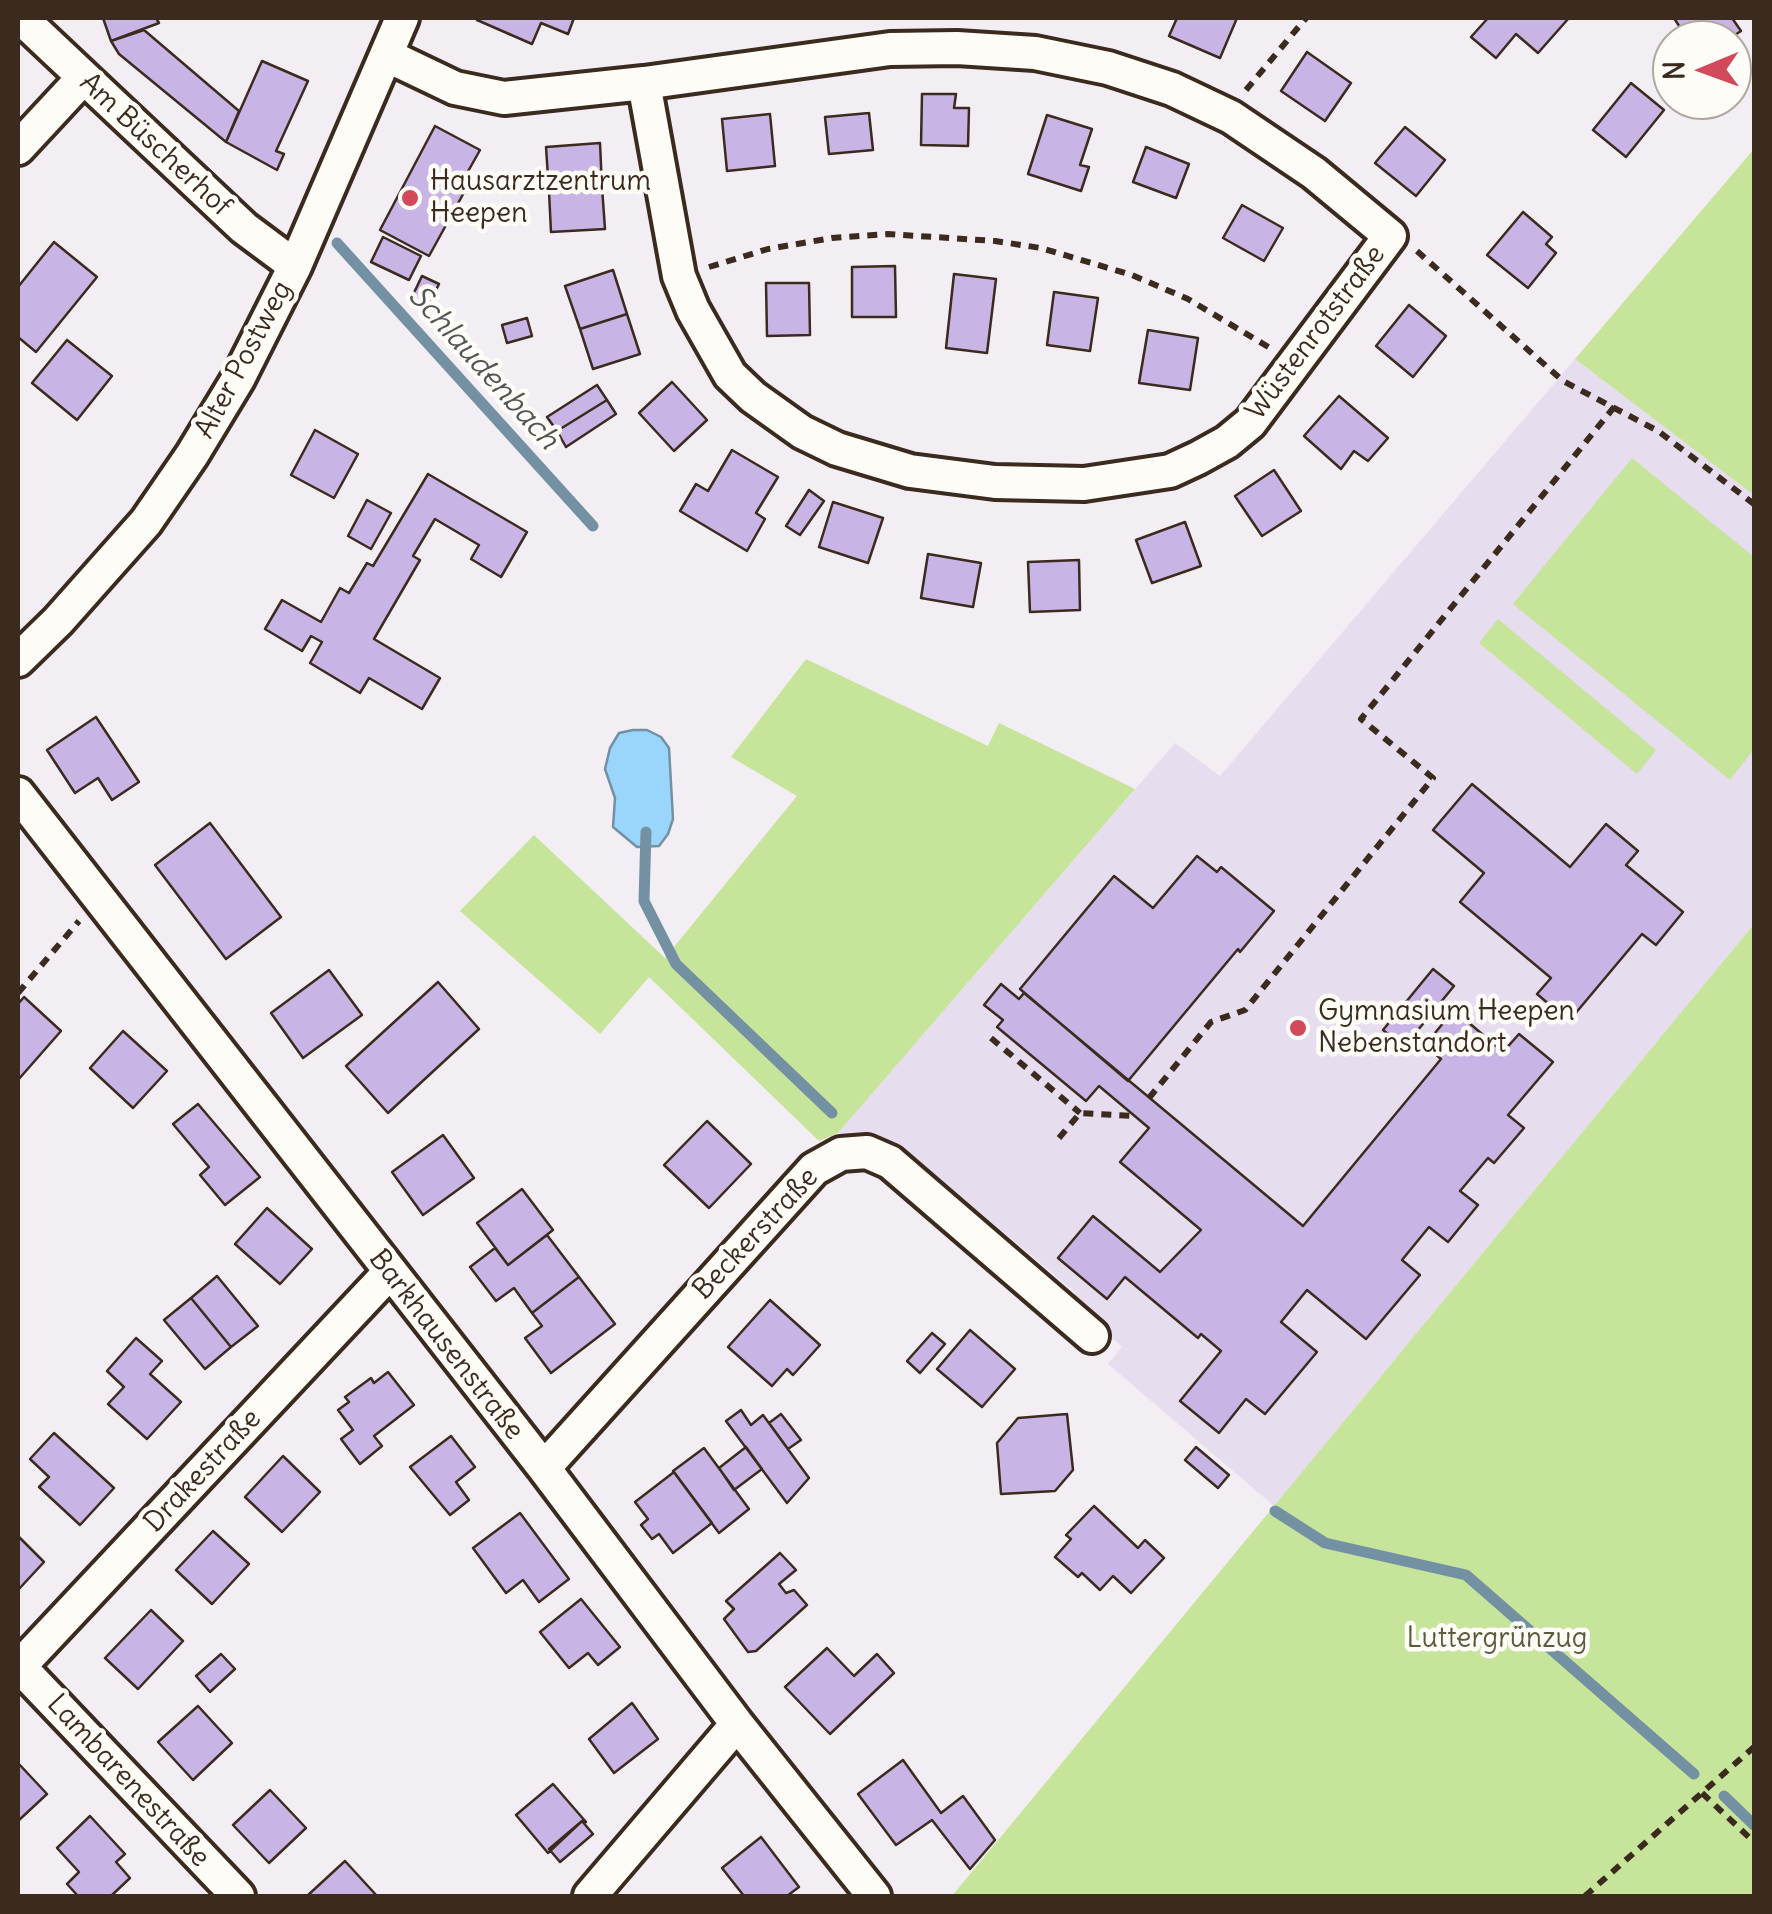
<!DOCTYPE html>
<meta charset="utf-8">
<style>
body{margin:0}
#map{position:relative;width:1772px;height:1914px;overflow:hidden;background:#f3eef3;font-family:Delius,sans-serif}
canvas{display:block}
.frame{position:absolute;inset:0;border:20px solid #3b2a1e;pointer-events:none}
.north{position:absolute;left:1652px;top:20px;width:100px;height:100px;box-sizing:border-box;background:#fdfcf7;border:2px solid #afa8a0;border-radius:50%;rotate:269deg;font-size:28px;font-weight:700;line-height:40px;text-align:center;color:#3b2a1e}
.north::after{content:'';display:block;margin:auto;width:35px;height:45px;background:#d1495b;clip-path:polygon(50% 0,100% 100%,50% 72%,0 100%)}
</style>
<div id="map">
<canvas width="1772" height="1914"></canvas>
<div class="frame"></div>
<div class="north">N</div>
</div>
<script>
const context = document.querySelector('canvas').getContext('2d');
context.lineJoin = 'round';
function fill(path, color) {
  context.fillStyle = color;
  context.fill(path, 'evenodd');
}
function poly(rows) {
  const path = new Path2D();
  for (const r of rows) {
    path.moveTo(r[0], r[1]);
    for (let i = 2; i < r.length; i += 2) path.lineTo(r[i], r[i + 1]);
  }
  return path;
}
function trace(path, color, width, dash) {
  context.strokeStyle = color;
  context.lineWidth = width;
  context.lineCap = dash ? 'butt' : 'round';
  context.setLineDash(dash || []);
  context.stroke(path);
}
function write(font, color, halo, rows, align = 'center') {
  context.font = font + ' Delius,sans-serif';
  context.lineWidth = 9;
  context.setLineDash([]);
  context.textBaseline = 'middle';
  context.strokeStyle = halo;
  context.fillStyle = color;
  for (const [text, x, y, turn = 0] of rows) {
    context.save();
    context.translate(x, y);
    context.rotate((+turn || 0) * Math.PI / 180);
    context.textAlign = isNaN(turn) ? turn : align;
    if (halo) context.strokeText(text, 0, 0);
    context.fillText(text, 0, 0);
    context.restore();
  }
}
fill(poly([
 [1575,359,1754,495,1754,924,1274,1506,1108,1364,1122,1347,1069,1301,1076,1293,914,1157,867,1137,838,1133,1175,743,1220,776]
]), '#e6ddef');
fill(poly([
 [1754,149,1754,495,1575,359],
 [1632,458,1754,557,1754,749,1730,780,1513,604],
 [1498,619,1656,750,1637,774,1479,643],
 [806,659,988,746,999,723,1135,789,838,1133,819,1141,649,977,600,1034,460,911,534,835,665,958,797,796,731,757],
 [1754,924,1754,1896,952,1896,1274,1506]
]), '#c7e49b');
const water = poly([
 [633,730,647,730,661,737,669,748,673,819,668,834,659,846,637,847,613,827,615,798,605,769,610,748,619,733,633,730]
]);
fill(water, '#9ad6fb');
trace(water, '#7491a3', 2.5);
trace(poly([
 [337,243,593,526],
 [646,832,644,901,676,964,832,1113],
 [1275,1511,1325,1543,1466,1575,1694,1774],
 [1724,1796,1754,1825]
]), '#7491a3', 11);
const building = poly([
 [103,18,156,18,159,23,111,41,103,18],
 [478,18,574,18,568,34,541,23,532,44,477,20,478,18],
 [1177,18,1237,18,1220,58,1169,36,1177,18],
 [1488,18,1566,18,1568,19,1538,53,1516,34,1496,58,1471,37,1488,18],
 [1674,18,1732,18,1741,31,1727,40,1688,40,1674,18],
 [144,30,239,111,226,142,119,54,111,41,144,30],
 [1307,52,1351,83,1325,121,1281,91,1307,52],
 [262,61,308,81,276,151,284,154,277,170,226,142,262,61],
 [1631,83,1664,110,1626,157,1593,130,1631,83],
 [922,94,956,94,954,108,969,108,968,146,921,145,922,94],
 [869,113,873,150,829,154,825,117,869,113],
 [770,114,775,166,727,171,722,119,770,114],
 [1047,115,1092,129,1080,165,1089,167,1081,191,1028,174,1047,115],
 [435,126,480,150,466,175,472,178,429,256,380,230,435,126],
 [1405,127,1445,160,1416,196,1375,163,1405,127],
 [600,143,602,187,549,192,546,147,600,143],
 [1146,147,1189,164,1176,198,1133,182,1146,147],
 [602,187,605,229,551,232,549,192,602,187],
 [1242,205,1283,228,1264,261,1223,238,1242,205],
 [1523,212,1552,237,1546,244,1556,253,1528,288,1487,255,1523,212],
 [383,237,421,256,409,280,371,262,383,237],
 [54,242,97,277,36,352,18,337,18,287,54,242],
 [895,266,896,317,852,317,852,267,895,266],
 [613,270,627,314,580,329,565,286,613,270],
 [954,274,996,279,987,353,946,348,954,274],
 [422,276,439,284,427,309,410,301,422,276],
 [766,283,809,283,810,335,767,336,766,283],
 [1054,292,1098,298,1090,351,1047,345,1054,292],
 [1409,305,1446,336,1413,377,1376,346,1409,305],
 [627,314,640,354,593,369,580,329,627,314],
 [527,318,532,336,507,343,502,325,527,318],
 [1148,330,1198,338,1190,390,1139,383,1148,330],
 [67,340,112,376,77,420,32,383,67,340],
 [672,382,707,420,674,451,639,413,672,382],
 [597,385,607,400,557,431,547,417,597,385],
 [1339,396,1388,438,1368,461,1354,451,1341,469,1304,436,1339,396],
 [607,400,616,414,566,447,557,431,607,400],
 [315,430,358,454,334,498,291,475,315,430],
 [732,450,778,477,756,513,765,519,747,551,680,511,696,484,708,491,732,450],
 [1274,470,1301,511,1262,536,1235,496,1274,470],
 [428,474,527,532,501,577,471,559,479,545,435,519,413,556,420,560,374,639,440,678,422,709,369,678,360,693,310,663,322,642,311,636,302,651,265,629,282,600,321,622,340,588,349,593,367,563,373,566,428,474],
 [809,490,824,501,800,535,786,526,809,490],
 [367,500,391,513,371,549,348,536,367,500],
 [833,502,883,518,868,563,819,547,833,502],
 [1185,522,1201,566,1152,583,1136,540,1185,522],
 [928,554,981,563,973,607,921,598,928,554],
 [1079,560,1080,610,1030,612,1028,562,1079,560],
 [96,717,139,782,112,800,98,778,75,793,47,750,96,717],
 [1472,784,1570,867,1606,824,1638,851,1626,865,1683,912,1656,945,1642,934,1569,1021,1537,994,1551,978,1460,902,1484,873,1433,830,1472,784],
 [210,823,281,917,226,959,155,865,210,823],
 [1197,856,1217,872,1221,867,1274,911,1240,952,1238,949,1128,1081,1020,989,1114,876,1153,908,1197,856],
 [1433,969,1454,986,1404,1047,1383,1030,1433,969],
 [329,970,362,1015,303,1058,271,1013,329,970],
 [438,982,479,1029,388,1113,346,1066,438,982],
 [1001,984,1019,999,1024,993,1303,1226,1441,1059,1425,1045,1454,1010,1503,1052,1519,1034,1553,1062,1508,1115,1524,1128,1494,1163,1488,1158,1460,1191,1478,1205,1448,1242,1429,1227,1402,1260,1420,1275,1366,1339,1307,1290,1281,1322,1317,1352,1265,1414,1246,1399,1219,1433,1180,1401,1221,1351,1201,1334,1198,1338,1125,1277,1107,1299,1058,1258,1093,1216,1160,1272,1201,1230,1120,1162,1149,1128,1099,1086,1086,1101,997,1027,1003,1020,984,1005,1001,984],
 [24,997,61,1031,18,1080,18,1004,24,997],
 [123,1031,167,1071,133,1108,90,1068,123,1031],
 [198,1104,260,1177,225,1205,200,1175,209,1167,173,1124,198,1104],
 [707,1121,751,1164,709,1208,664,1165,707,1121],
 [443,1135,474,1178,423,1215,392,1172,443,1135],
 [522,1189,553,1230,508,1265,477,1223,522,1189],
 [267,1208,312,1249,280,1284,235,1244,267,1208],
 [547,1235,579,1277,532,1313,514,1288,496,1301,470,1267,495,1248,508,1265,547,1235],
 [217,1276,258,1326,231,1347,191,1298,217,1276],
 [579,1277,615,1324,551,1373,525,1338,542,1326,532,1313,579,1277],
 [191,1298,231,1347,205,1369,164,1320,191,1298],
 [770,1300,820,1345,793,1375,787,1369,772,1386,728,1347,770,1300],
 [970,1330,1015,1369,982,1407,937,1369,970,1330],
 [932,1333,945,1344,920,1373,907,1361,932,1333],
 [136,1338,162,1361,150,1374,181,1402,147,1439,108,1404,124,1387,107,1371,136,1338],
 [388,1372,414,1405,374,1436,382,1446,360,1464,341,1439,353,1430,338,1410,349,1402,345,1397,371,1378,374,1383,388,1372],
 [741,1410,751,1425,763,1415,809,1478,787,1503,726,1421,741,1410],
 [781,1414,801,1440,788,1449,769,1423,781,1414],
 [1067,1414,1073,1470,1055,1491,1001,1494,997,1443,1018,1418,1067,1414],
 [54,1433,114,1488,80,1525,39,1487,49,1477,30,1459,54,1433],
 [451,1436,475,1467,456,1482,469,1500,450,1515,410,1467,451,1436],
 [746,1447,762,1469,734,1490,719,1468,746,1447],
 [1196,1447,1229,1475,1218,1488,1185,1460,1196,1447],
 [704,1448,749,1509,719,1533,673,1471,704,1448],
 [283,1456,320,1492,282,1532,245,1497,283,1456],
 [674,1472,712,1523,673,1553,659,1534,652,1539,641,1525,648,1519,635,1502,674,1472],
 [1094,1506,1138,1548,1145,1540,1164,1558,1131,1593,1113,1576,1100,1590,1082,1573,1078,1577,1055,1557,1071,1539,1066,1535,1094,1506],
 [520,1513,569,1579,539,1602,523,1580,506,1593,473,1548,520,1513],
 [213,1531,249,1564,212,1604,176,1570,213,1531],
 [18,1536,44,1562,18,1590,18,1536],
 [780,1553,796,1570,779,1584,786,1593,794,1590,807,1605,756,1651,748,1652,724,1619,734,1609,726,1601,780,1553],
 [581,1599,620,1647,598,1665,588,1653,569,1668,540,1632,581,1599],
 [151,1610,183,1641,138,1689,105,1658,151,1610],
 [827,1648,854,1676,877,1654,894,1673,830,1734,785,1687,827,1648],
 [221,1654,235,1669,210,1692,196,1676,221,1654],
 [632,1703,658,1739,614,1773,589,1739,632,1703],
 [198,1706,232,1743,193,1780,158,1742,198,1706],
 [903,1760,941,1813,963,1796,995,1840,970,1869,932,1820,896,1845,858,1794,903,1760],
 [18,1763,47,1794,18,1821,18,1763],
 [553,1784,586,1822,582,1821,548,1853,516,1815,553,1784],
 [270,1790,306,1828,269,1863,233,1825,270,1790],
 [90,1816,125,1854,116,1862,130,1878,111,1896,78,1896,67,1884,79,1872,57,1848,90,1816],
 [582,1821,593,1834,560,1862,549,1849,582,1821],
 [761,1837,799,1887,787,1896,744,1896,722,1868,761,1837],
 [345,1861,377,1896,307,1896,345,1861]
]);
fill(building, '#c9b5e5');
trace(building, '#3b2a1e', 2.5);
const minor = poly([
 [21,18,244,228,295,266],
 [386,55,455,88,504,98,644,83,679,276,693,310,730,375,753,397,802,432,837,449,910,471,995,482,1084,484,1170,471,1198,458,1227,442,1250,423,1390,236,1314,173,1231,117,1172,89,1108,68,1035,53,957,48,890,49,644,83],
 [18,148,83,78],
 [18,660,58,621,146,522,192,455,238,379,295,266,402,18],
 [18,794,544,1468,737,1724,874,1896],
 [544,1468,814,1169,841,1154,867,1152,890,1162,1092,1336],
 [19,1666,238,1896],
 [18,1668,389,1273],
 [590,1896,737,1724]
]);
trace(minor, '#3b2a1e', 40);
trace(poly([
 [1246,90,1306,18],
 [1417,251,1563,381,1658,431,1754,504],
 [709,267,768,249,832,238,888,234,995,241,1041,248,1132,275,1188,299,1270,348],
 [18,993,79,921],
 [991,1038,1080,1113],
 [1149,1098,1211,1022,1245,1010,1433,778,1361,719,1615,406],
 [1059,1138,1080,1113,1134,1116],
 [1702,1793,1754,1842],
 [1585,1896,1754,1747]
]), '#3b2a1e', 6, [10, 8]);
trace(minor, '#fdfcf7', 32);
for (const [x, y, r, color] of [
 [410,198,10,"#d1495b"],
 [1298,1028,10,"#d1495b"]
]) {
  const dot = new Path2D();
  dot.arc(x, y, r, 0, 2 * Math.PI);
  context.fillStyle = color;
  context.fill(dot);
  trace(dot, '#fdfcf7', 4);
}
write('28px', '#3b2a1e', '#fdfcf7', [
 ["Am Büscherhof",155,145,43],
 ["Wüstenrotstraße",1316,333,-53],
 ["Alter Postweg",244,360,-62],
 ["Beckerstraße",756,1234,-47],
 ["Barkhausenstraße",446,1345,52],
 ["Drakestraße",203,1471,-47],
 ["Lambarenestraße",128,1781,47]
]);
write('28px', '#3b2a1e', '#fdfcf7', [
 ["Hausarztzentrum",430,182],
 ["Heepen",430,214],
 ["Gymnasium Heepen",1318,1012],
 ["Nebenstandort",1318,1044]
], 'left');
write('28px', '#5e583d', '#fdfcf7', [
 ["Luttergrünzug",1497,1639]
]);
write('italic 30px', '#535555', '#fdfcf7', [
 ["Schlaudenbach",483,368,48]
]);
</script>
